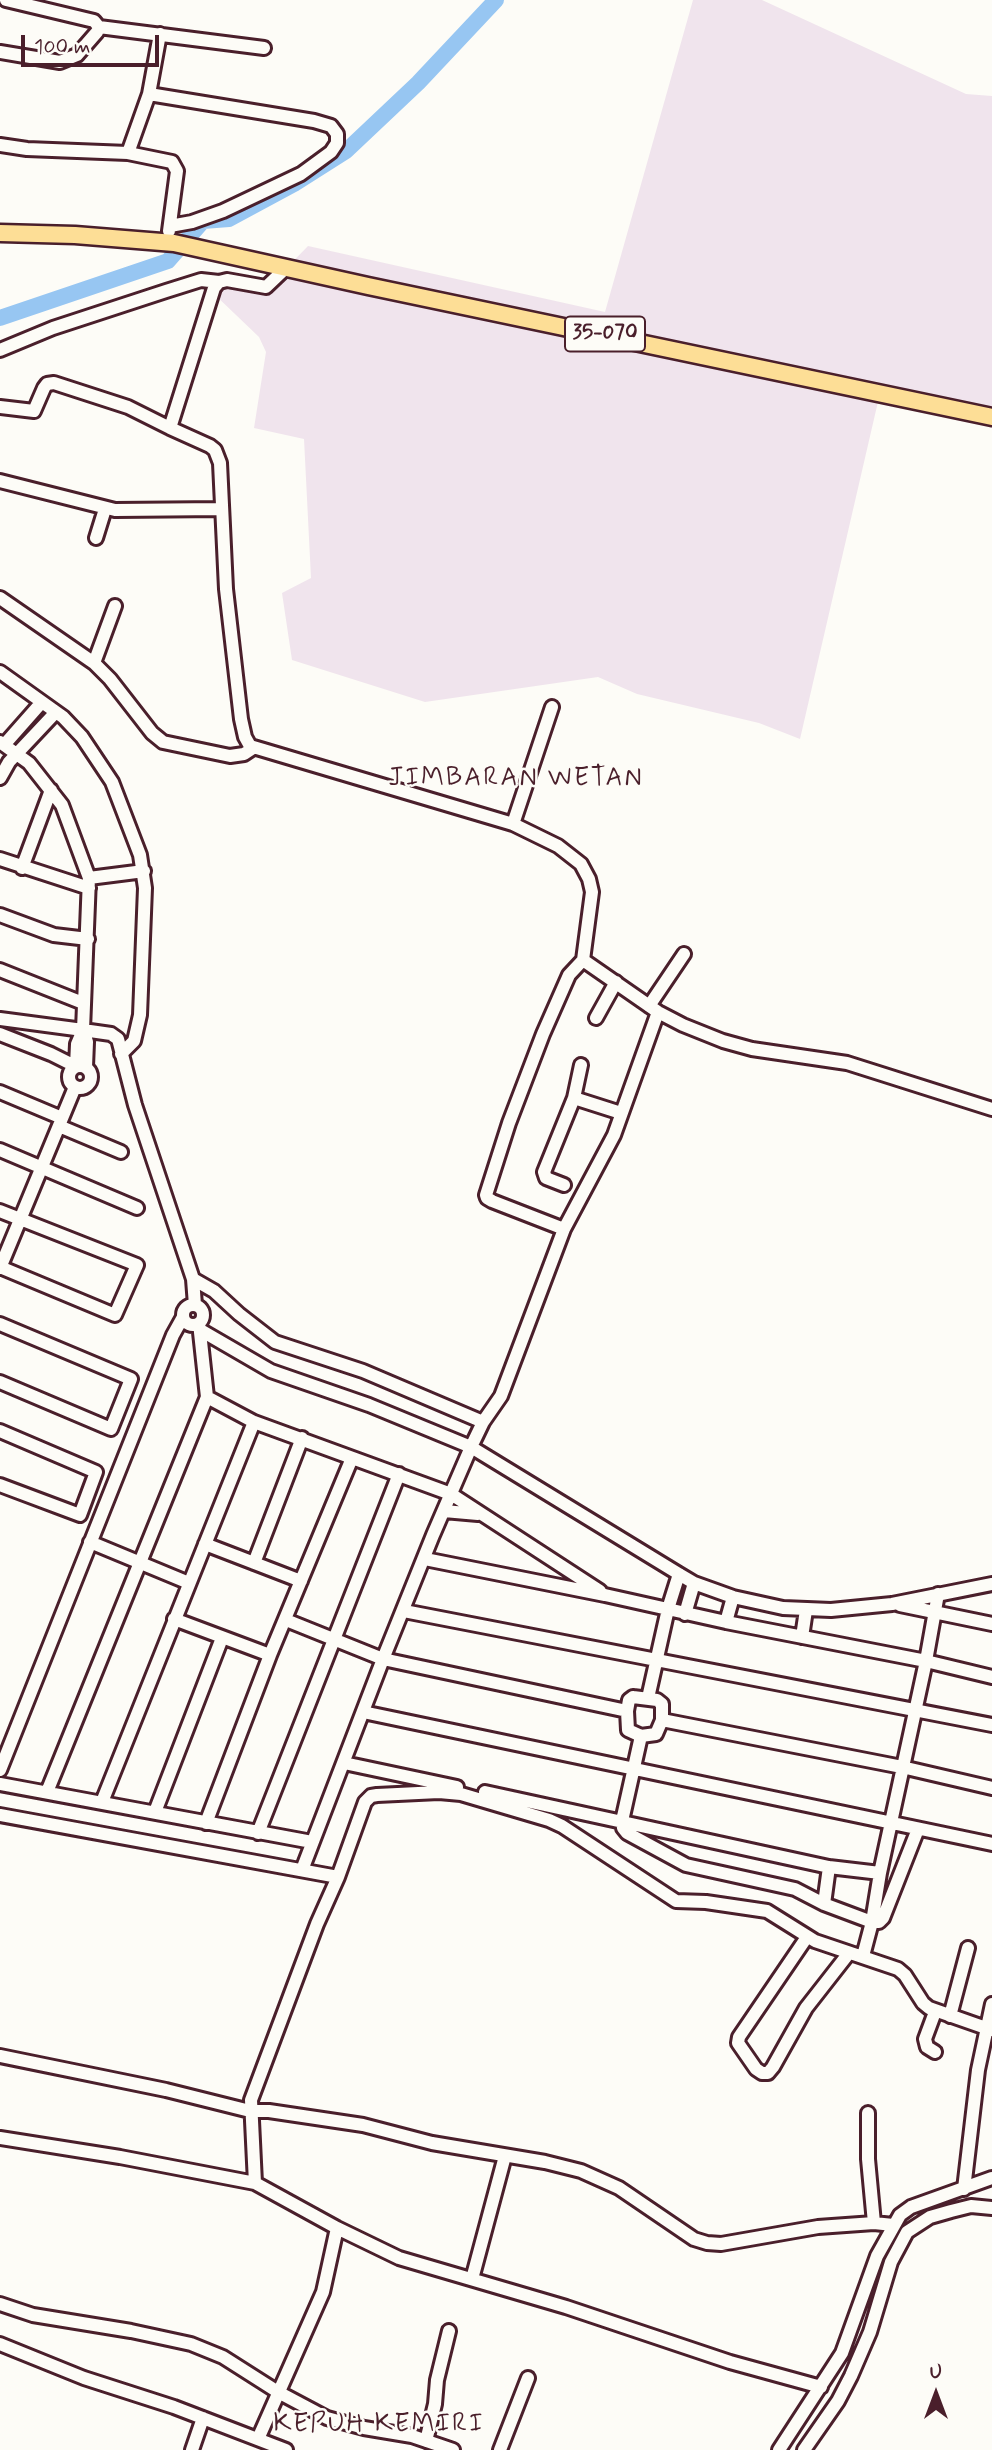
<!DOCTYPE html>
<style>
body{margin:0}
#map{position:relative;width:992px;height:2450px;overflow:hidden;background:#fdfcf7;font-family:Mynerve,sans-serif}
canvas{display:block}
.north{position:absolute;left:901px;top:2359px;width:70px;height:70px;-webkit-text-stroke:5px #fdfcf7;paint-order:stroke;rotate:0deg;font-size:19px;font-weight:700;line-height:28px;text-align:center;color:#4a1f2b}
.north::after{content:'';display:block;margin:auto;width:24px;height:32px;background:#4a1f2b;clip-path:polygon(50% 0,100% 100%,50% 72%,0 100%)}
.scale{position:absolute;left:21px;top:35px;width:138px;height:32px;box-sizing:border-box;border:4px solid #4a1f2b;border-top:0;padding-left:9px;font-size:21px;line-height:24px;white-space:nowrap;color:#4a1f2b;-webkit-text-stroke:5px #fdfcf7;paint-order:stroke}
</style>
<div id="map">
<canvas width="992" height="2450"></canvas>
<div class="north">U</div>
<div class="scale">100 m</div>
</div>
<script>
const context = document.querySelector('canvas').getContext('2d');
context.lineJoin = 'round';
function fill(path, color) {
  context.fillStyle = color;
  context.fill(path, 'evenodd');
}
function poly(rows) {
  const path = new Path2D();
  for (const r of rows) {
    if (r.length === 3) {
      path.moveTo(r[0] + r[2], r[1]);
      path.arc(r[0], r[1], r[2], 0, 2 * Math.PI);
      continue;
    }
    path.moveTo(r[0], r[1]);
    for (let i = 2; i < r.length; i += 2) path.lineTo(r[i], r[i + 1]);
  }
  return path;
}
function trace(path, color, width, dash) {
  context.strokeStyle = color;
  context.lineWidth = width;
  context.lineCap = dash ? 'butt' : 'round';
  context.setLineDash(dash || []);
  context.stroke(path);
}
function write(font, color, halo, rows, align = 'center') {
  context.font = font + ' Mynerve,sans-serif';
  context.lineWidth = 5;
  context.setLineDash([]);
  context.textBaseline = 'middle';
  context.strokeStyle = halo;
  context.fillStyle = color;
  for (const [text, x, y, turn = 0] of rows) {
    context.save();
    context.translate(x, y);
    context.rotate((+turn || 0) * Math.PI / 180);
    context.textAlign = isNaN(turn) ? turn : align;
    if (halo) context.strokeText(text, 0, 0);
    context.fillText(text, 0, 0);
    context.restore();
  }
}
fill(poly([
 [693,0,762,0,966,94,992,96,992,417,880,393,800,739,759,723,637,694,598,677,425,702,292,660,282,593,311,578,304,439,254,428,266,352,259,337,212,292,219,282,271,284,308,246,605,312]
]), '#f0e4ed');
trace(poly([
 [0,318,168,261,203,221,229,219,294,184,346,151,418,83,496,0]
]), '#97c6f2', 16);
const minor = poly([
 [99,27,264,48],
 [0,52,60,62,77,55,97,32,99,27,94,21,6,0],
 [149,94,314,121,331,126,337,134,337,143,331,152,301,174,223,211,192,222,170,226],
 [0,145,27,149,128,153,172,162,177,171,169,231],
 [128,153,149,94,160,34],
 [287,267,266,287,227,280,219,282,214,288,170,428,210,446,215,450,220,463,226,589,241,719,245,737,250,746,513,824,558,846,581,864,589,879,592,892,583,960,658,1012,683,1025,723,1041,752,1049,847,1063,992,1109],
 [0,350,53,328,166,291,201,280,219,282],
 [0,407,34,411,44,388,47,384,54,383,128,407,170,428],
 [0,481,115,510,222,509],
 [96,538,105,509],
 [0,598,94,663,110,679,152,733,163,742,230,756,244,754,253,748],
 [94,663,115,606],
 [0,672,63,717,82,737,112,782,140,855,145,888,140,1015,134,1041,121,1054],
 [0,742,29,763,62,805,89,878,83,1030,111,1034,118,1039,135,1105,193,1279,195,1305],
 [4,745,42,702],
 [0,778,9,762,56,712],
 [513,824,552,707],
 [0,859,89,888],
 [22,868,51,790],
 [89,878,144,871],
 [0,915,54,935,88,939],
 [0,970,83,1003],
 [649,1006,684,954],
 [596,1018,616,982],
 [0,1019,83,1030],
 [83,1030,87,1042,86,1067],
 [0,1034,51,1054,75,1066],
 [80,1077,11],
 [76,1066,77,1044,83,1030],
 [0,1092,62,1118],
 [574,1098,621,1113],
 [59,1126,121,1152],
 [0,1150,137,1208],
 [564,1185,546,1178,544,1172,574,1098,581,1065],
 [0,1211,137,1265,115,1315,0,1267],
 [564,1229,492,1201,487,1198,486,1195,509,1123,543,1034,569,975,583,960],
 [0,1268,75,1087],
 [193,1279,214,1291,239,1314,275,1342,363,1371,483,1422],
 [193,1315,10],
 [0,1324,131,1379,111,1429,0,1382],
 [202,1331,271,1371,369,1405,471,1447,679,1574,694,1583,733,1597,783,1608,831,1610,892,1604,992,1584],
 [207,1397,254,1422,451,1494,600,1591],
 [0,1431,96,1472,80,1515,0,1485],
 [444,1511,478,1514],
 [90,1542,189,1583],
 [205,1544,301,1581],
 [425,1559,605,1595,726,1622,926,1661,992,1677],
 [254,1563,302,1438],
 [900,1605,992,1624],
 [404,1611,992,1725],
 [685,1614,694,1583],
 [174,1619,270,1655],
 [286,1620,383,1659,627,1711],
 [726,1622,733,1597],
 [802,1637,806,1610],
 [633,1697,657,1700,662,1704,662,1720,656,1734,641,1736,628,1730,627,1711,629,1700,633,1697],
 [648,1698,668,1609,679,1574],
 [363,1712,992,1844],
 [662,1720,902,1767,992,1788],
 [641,1736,622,1821,623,1828,627,1833,686,1865,795,1889,824,1904,872,1922,879,1922,883,1918,918,1829],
 [344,1763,457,1787],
 [0,1770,173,1335,183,1317],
 [0,1784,312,1842],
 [47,1792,207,1397,199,1323],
 [485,1792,829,1867,880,1873],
 [102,1802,254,1422],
 [155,1812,222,1638],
 [0,1815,338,1877],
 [206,1823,270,1655,352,1458],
 [258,1833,399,1474],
 [302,1870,383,1659,433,1535,471,1447,483,1422,501,1396,564,1229,614,1135,658,1012],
 [824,1904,829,1867],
 [807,1937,739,2037,738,2043,756,2069,762,2073,768,2073,773,2067,806,2008,849,1953],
 [863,1956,872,1922,880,1873,926,1661,938,1594],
 [950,2016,968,1948],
 [935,2052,927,2047,925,2039,935,2012],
 [0,2056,166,2090,250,2111,269,2111,363,2125,432,2143,545,2162,581,2171,619,2188,694,2239,707,2243,721,2244,818,2227,874,2223,893,2225],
 [868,2113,868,2159,874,2223],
 [0,2138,120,2157,255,2183,337,2228,399,2258,566,2307,730,2362,821,2387],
 [255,2183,251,2100,317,1924,338,1877,365,1802,371,1796,377,1795,439,1792,461,1794,549,1820,562,1826,676,1901,706,1902,767,1911,815,1941,898,1969,905,1975,923,2003,929,2008,992,2030],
 [964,2189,978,2070,992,2004],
 [472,2279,505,2156],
 [0,2304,33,2315,131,2331,191,2344,223,2357,278,2392,327,2418,364,2428,412,2436,453,2450],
 [0,2344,84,2378,174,2407,286,2450],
 [258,2439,323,2292,337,2228],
 [426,2441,435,2404,437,2380,449,2331],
 [192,2450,203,2418],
 [500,2450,528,2378],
 [779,2450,842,2353,877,2256,900,2215,911,2207,992,2178],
 [804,2450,838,2401,851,2376,870,2332,891,2262,907,2232,930,2217,951,2211,971,2206,992,2208]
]);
const major = poly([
 [0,233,75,235,174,243,368,286,992,417]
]);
trace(minor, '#4a1f2b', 18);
trace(major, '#4a1f2b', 21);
trace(minor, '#fdfcf7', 12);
trace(major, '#fdde96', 16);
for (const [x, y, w] of [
 [605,334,80]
]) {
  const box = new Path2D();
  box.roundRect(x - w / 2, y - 17.5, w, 35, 5);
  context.fillStyle = '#fdfcf7';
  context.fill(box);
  trace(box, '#4a1f2b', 2);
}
write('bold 21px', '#4a1f2b', null, [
 ["35-070",605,334]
]);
context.letterSpacing = '2px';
write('26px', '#4a1f2b', '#fdfcf7', [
 ["JIMBARAN WETAN",516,780],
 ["KEPUH KEMIRI",379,2426]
]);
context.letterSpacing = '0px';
</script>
